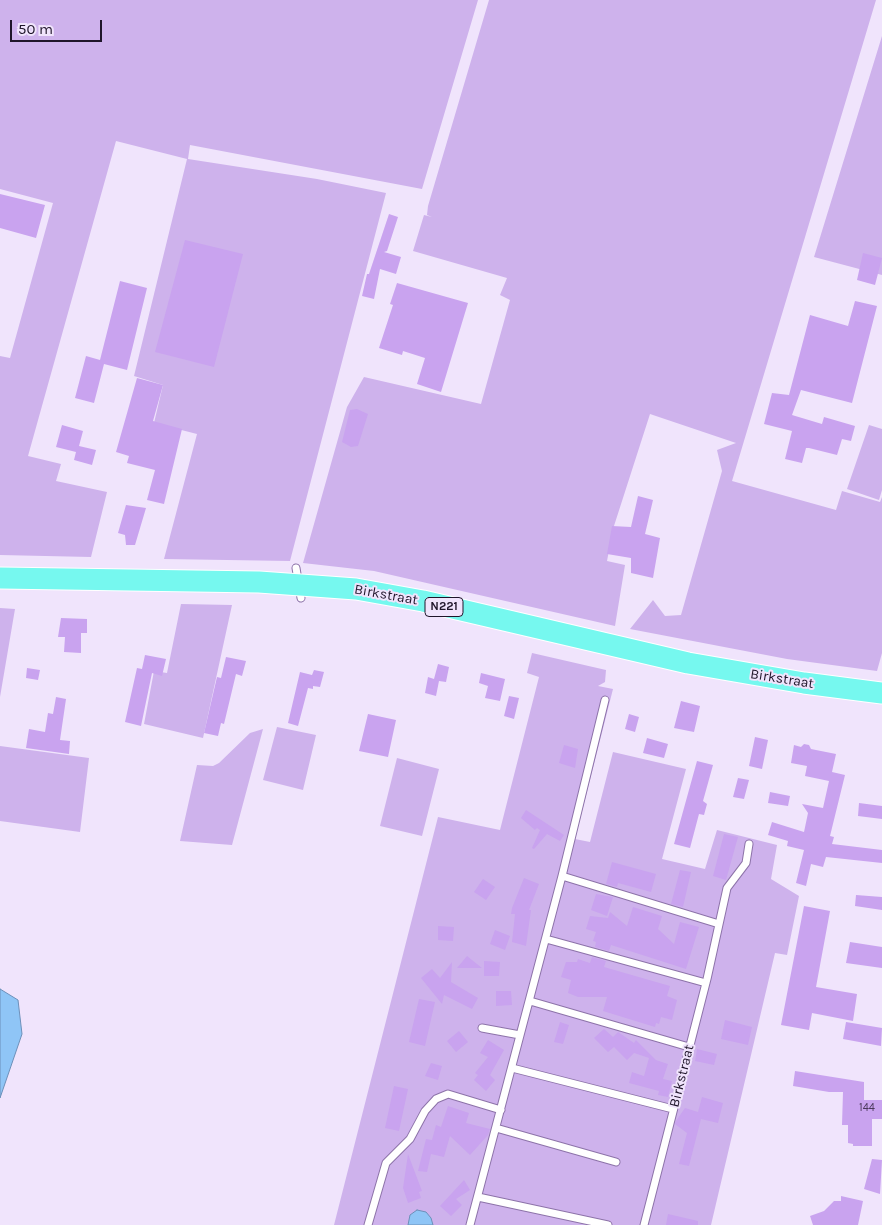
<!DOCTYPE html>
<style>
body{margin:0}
#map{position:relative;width:882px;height:1225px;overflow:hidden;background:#f0e4fc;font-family:Karla,sans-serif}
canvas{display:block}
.scale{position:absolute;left:10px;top:20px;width:92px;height:22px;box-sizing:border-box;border:2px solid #1f152a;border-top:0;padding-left:6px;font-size:15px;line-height:18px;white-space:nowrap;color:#1f152a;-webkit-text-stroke:4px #f0e4fc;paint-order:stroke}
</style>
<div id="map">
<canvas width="882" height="1225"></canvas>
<div class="scale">50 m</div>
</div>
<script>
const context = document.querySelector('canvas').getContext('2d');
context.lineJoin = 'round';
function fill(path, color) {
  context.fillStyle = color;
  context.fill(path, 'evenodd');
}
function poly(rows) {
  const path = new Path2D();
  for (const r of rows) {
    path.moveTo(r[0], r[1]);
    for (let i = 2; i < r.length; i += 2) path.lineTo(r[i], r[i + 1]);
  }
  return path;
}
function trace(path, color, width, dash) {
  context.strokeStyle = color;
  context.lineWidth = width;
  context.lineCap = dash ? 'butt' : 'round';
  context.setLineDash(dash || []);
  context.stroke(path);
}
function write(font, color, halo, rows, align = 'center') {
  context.font = font + ' Karla,sans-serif';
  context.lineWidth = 4;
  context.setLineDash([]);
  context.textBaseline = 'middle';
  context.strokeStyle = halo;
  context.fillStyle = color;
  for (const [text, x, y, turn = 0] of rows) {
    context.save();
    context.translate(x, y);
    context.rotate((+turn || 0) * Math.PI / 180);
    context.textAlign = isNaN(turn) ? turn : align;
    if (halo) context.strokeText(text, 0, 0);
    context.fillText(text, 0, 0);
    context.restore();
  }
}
fill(poly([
 [0,0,478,0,422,189,190,145,188,159,317,179,386,193,290,561,164,559,197,434,154,423,163,385,134,376,187,159,116,141,28,456,61,464,56,481,107,492,91,557,0,555,0,356,10,358,53,203,0,189],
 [489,0,876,0,732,481,836,510,842,491,880,502,882,497,882,653,877,671,787,659,630,629,653,600,665,616,681,615,722,471,717,450,736,443,650,414,613,529,607,561,625,565,615,626,374,571,303,563,347,407,364,377,481,404,510,300,500,295,507,278,413,251,424,215,432,217,427,215,428,206],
 [882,36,882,275,814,257],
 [869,425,882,429,882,490,879,500,847,489],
 [181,604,232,605,203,738,144,724,154,671,167,673],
 [0,608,15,609,0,697],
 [532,653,606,670,605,682,598,686,613,689,575,839,590,842,613,752,686,769,662,859,705,869,717,830,777,845,771,879,799,896,787,955,775,953,711,1225,334,1225,438,817,500,830,539,677,527,673],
 [277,727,316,735,303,790,263,780],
 [263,729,232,845,180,841,197,765,213,766,219,763,250,733],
 [0,746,89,758,80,832,0,821],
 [397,758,439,769,422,836,380,826]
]), '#ceb2ec');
const water = poly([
 [0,989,18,1000,22,1034,0,1098,0,989],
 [417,1210,426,1212,431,1218,433,1225,408,1225,410,1215,417,1210]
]);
fill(water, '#8fc5f6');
trace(water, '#6d90b9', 1);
fill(poly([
 [0,194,45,205,36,238,0,228],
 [389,214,398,217,387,251,384,252,401,257,396,274,380,269,374,299,362,296,367,274,369,274],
 [185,240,243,254,214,367,155,352],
 [863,253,882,258,875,285,857,280],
 [120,281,147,288,127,370,104,364,94,403,75,398,86,356,100,360],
 [397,283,468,303,441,392,417,384,425,358,403,351,402,355,379,348,393,305,390,304],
 [855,301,877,306,852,403,801,390,792,415,822,424,824,417,855,426,851,441,842,439,837,455,809,448,806,448,802,463,785,459,792,431,764,424,772,393,789,395,810,315,848,326],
 [137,378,163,385,153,421,182,429,164,504,147,500,155,470,127,463,129,456,116,452],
 [357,409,368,414,358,446,351,447,342,442,350,410],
 [62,425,83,431,79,446,96,450,92,465,74,460,76,452,56,447],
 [638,496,653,500,645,534,660,538,653,578,631,573,631,558,607,554,612,526,631,527],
 [126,505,146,508,135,545,126,545,125,535,118,533],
 [61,618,87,619,87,633,81,633,81,653,64,652,65,637,58,637],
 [145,655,166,659,162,676,152,673,141,726,125,722,137,668,142,669],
 [226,657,246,661,242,676,236,674,224,724,221,723,218,736,204,733,217,677,221,678],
 [438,664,449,667,446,682,439,681,436,696,425,693,428,677,434,679],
 [27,668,40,670,38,680,26,678],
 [314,670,324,672,320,687,313,686,313,689,308,688,298,726,288,723,300,672,312,675],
 [481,673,505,679,500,701,485,698,488,686,479,683],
 [509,696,519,698,514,719,504,716],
 [56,697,66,699,60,740,70,741,69,754,26,748,29,729,45,732,48,713,53,714],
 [681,701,700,706,694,732,674,728],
 [368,714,396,720,388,757,359,751],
 [629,714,639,717,635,732,625,729],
 [755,737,768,740,762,769,749,766],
 [647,738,668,744,664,758,643,753],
 [804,744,809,745,811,749,836,754,832,772,845,775,830,836,834,837,832,844,882,850,882,863,826,857,823,867,811,864,806,886,796,883,804,850,787,846,788,841,768,835,772,822,804,832,808,813,802,804,823,808,829,781,805,776,807,766,791,763,794,745,801,747],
 [564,745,578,749,575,768,559,763],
 [697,761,713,765,703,801,707,804,704,815,699,814,690,848,674,844],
 [738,778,749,780,744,799,733,797],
 [770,792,790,796,788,806,768,803],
 [859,803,882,806,882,819,858,816],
 [526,810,564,835,560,841,547,834,534,849,532,848,540,830,537,828,535,830,521,818],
 [724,834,738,837,726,880,713,876],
 [612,862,656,874,651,892,618,883,617,887,606,884],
 [680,870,691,872,683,907,671,904],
 [524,878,539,884,529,910,531,910,526,946,512,942,515,914,511,914,512,908],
 [483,879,495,887,486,900,474,892],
 [596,894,613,897,607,916,591,910],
 [856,895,882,897,882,910,855,906],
 [804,906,830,911,816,987,857,994,853,1021,812,1013,809,1030,781,1025],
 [633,907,662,916,658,929,674,944,680,922,699,927,686,969,611,945,609,951,595,947,596,942,593,941,596,932,586,929,590,916,608,918,610,912,627,926],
 [438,926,454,927,453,941,438,940],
 [495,930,510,936,505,950,490,944],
 [850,942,882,947,882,968,846,963],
 [467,956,482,968,457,968],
 [592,957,606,961,604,967,670,986,667,996,677,1000,672,1020,661,1017,659,1024,656,1023,655,1027,603,1011,607,997,578,997,568,993,571,980,561,977,566,962,577,962,578,959,590,963],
 [484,961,500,962,499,976,484,976],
 [452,962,451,982,478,998,472,1009,444,995,442,1004,421,978,432,969,440,978],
 [496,991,511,991,512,1005,496,1006],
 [419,999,435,1002,425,1046,409,1042],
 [725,1020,752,1027,748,1045,721,1039],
 [560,1022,569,1025,563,1044,554,1042],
 [846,1022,882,1028,881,1046,843,1039],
 [604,1029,613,1037,618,1032,634,1043,636,1040,656,1060,668,1064,663,1079,672,1081,668,1097,658,1095,659,1091,629,1083,632,1072,644,1076,649,1058,634,1053,627,1060,614,1047,608,1052,594,1038],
 [459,1031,468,1042,456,1052,447,1041],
 [488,1040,504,1050,490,1075,495,1080,486,1091,474,1080,478,1075,475,1073,488,1057,480,1053],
 [697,1049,717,1054,714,1065,695,1061],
 [431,1063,442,1066,438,1080,425,1076],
 [795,1071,864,1082,864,1100,882,1100,882,1119,872,1119,872,1146,853,1146,853,1144,848,1143,848,1125,842,1125,843,1092,829,1092,793,1086],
 [394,1086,408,1089,399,1131,385,1128],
 [702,1097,723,1103,718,1123,701,1119,689,1166,679,1164,687,1133,675,1124,676,1121,685,1108,698,1112],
 [448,1106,469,1113,466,1123,490,1129,488,1135,470,1155,450,1136,444,1157,431,1154,427,1172,418,1171,426,1139,432,1140,436,1125,441,1127],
 [408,1154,422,1191,419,1192,421,1198,408,1203,403,1188],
 [872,1159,882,1160,880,1194,864,1189],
 [464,1180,470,1190,456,1199,462,1205,451,1216,440,1206],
 [841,1196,863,1201,858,1225,813,1225,810,1216,824,1211,834,1201,841,1201],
 [668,1214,698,1221,698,1225,666,1225]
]), '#c9a3ef');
const lane = poly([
 [296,568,301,598],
 [562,876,719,924],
 [546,939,706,983],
 [530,1001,689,1047],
 [482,1028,520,1035],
 [512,1068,673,1109],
 [496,1128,616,1162],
 [478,1197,608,1225],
 [368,1225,386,1163,410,1139,425,1111,436,1099,448,1094,501,1110],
 [470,1225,562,876,605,700],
 [644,1225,707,979,727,888,746,863,749,844]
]);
const primary = poly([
 [0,578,259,582,356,589,423,601,688,663,804,683,882,693]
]);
trace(lane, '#8d73a9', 9);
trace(primary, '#fff', 23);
trace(lane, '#fff', 7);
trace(primary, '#76f8ef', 21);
write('11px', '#4a385b', null, [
 ["144",867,1108]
]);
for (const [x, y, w] of [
 [444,607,38]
]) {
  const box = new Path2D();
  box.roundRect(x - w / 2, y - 9.5, w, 19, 4);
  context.fillStyle = '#f0e4fc';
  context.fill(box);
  trace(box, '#1f152a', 1);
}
write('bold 12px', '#1f152a', null, [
 ["N221",444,607]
]);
write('14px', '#1f152a', '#f0e4fc', [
 ["Birkstraat",386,595,10],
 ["Birkstraat",782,679,9],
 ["Birkstraat",682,1076,-76]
]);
</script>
